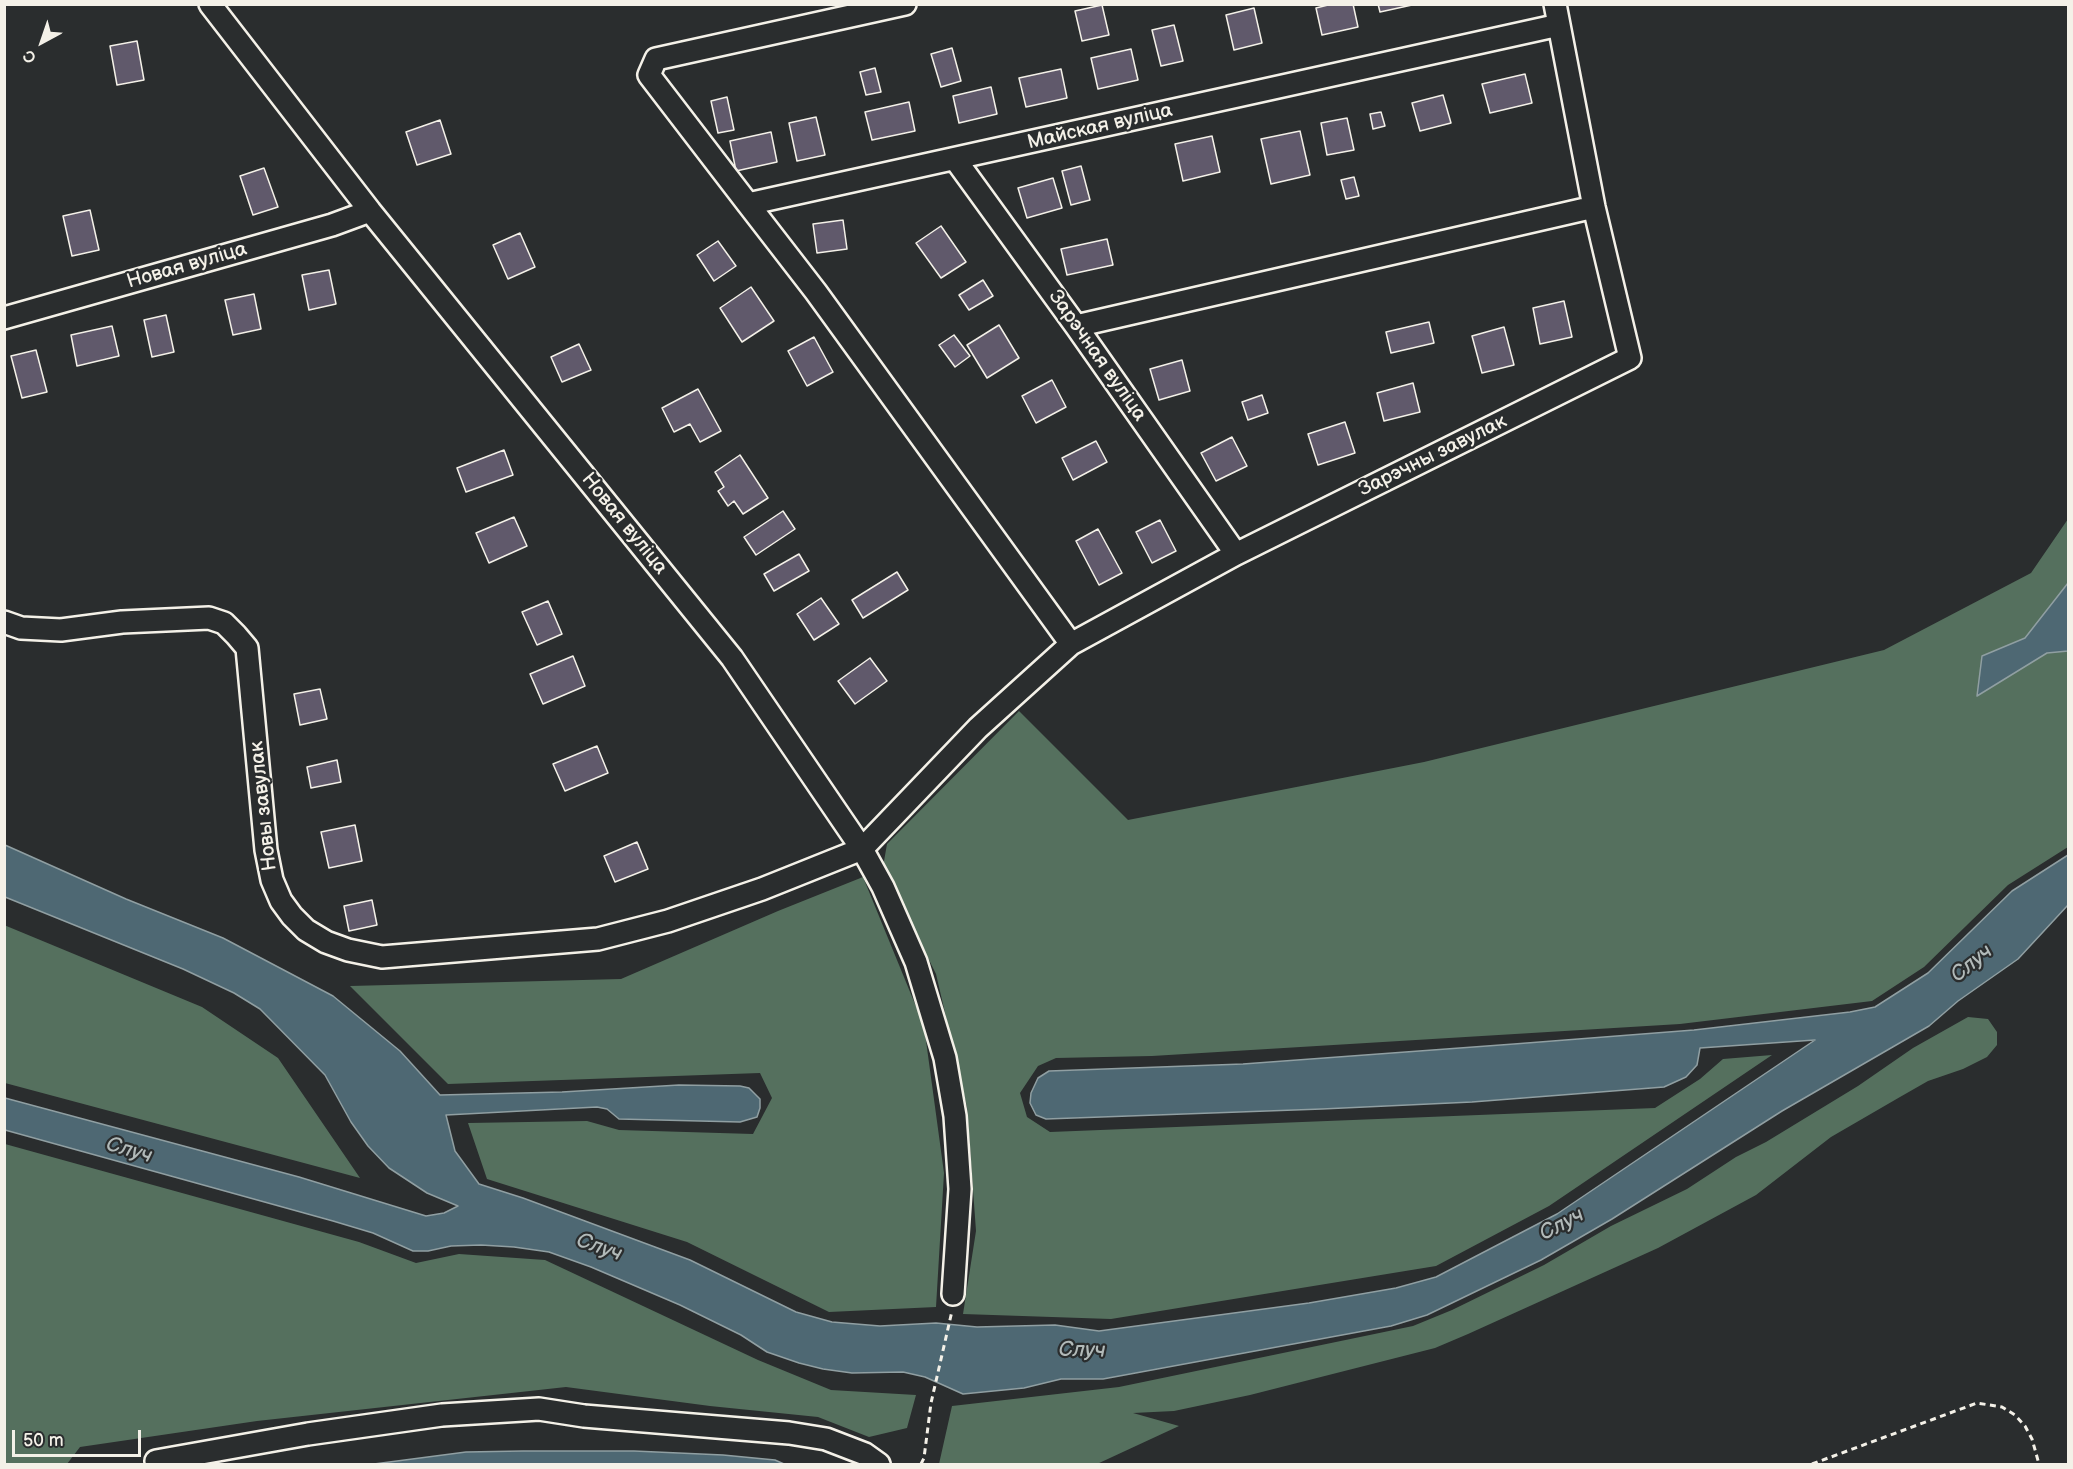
<!DOCTYPE html>
<meta charset="utf-8">
<style>
body{margin:0}
#map{position:relative;width:2073px;height:1469px;overflow:hidden;background:#2a2d2e;font-family:"Balsamiq Sans",sans-serif}
canvas{display:block}
.frame{position:absolute;inset:0;border:6px solid #f4f1e8;pointer-events:none}
.north{position:absolute;left:12px;top:12px;width:60px;height:60px;-webkit-text-stroke:4px #2a2d2e;paint-order:stroke;rotate:220deg;font-size:16px;font-weight:700;line-height:24px;text-align:center;color:#f4f1e8}
.north::after{content:'';display:block;margin:auto;width:21px;height:27px;background:#f4f1e8;clip-path:polygon(50% 0,100% 100%,50% 72%,0 100%)}
.scale{position:absolute;left:12px;top:1430px;width:129px;height:27px;box-sizing:border-box;border:3px solid #f4f1e8;border-top:0;padding-left:8px;font-size:18px;line-height:21px;white-space:nowrap;color:#f4f1e8;-webkit-text-stroke:4px #2a2d2e;paint-order:stroke}
</style>
<div id="map">
<canvas width="2073" height="1469"></canvas>
<div class="frame"></div>
<div class="north">С</div>
<div class="scale">50 m</div>
</div>
<script>
const context = document.querySelector('canvas').getContext('2d');
context.lineJoin = 'round';
function fill(path, color) {
  context.fillStyle = color;
  context.fill(path, 'evenodd');
}
function poly(rows) {
  const path = new Path2D();
  for (const r of rows) {
    path.moveTo(r[0], r[1]);
    for (let i = 2; i < r.length; i += 2) path.lineTo(r[i], r[i + 1]);
  }
  return path;
}
function trace(path, color, width, dash) {
  context.strokeStyle = color;
  context.lineWidth = width;
  context.lineCap = dash ? 'butt' : 'round';
  context.setLineDash(dash || []);
  context.stroke(path);
}
function write(font, color, halo, rows, align = 'center') {
  context.font = font + ' "Balsamiq Sans",sans-serif';
  context.lineWidth = 4.5;
  context.setLineDash([]);
  context.textBaseline = 'middle';
  context.strokeStyle = halo;
  context.fillStyle = color;
  for (const [text, x, y, turn = 0] of rows) {
    context.save();
    context.translate(x, y);
    context.rotate((+turn || 0) * Math.PI / 180);
    context.textAlign = isNaN(turn) ? turn : align;
    if (halo) context.strokeText(text, 0, 0);
    context.fillText(text, 0, 0);
    context.restore();
  }
}
fill(poly([
 [2068,519,2068,847,2008,885,1924,967,1872,1001,1680,1024,1152,1056,1056,1058,1038,1066,1020,1093,1027,1117,1050,1132,1655,1108,1700,1079,1723,1059,1772,1055,1549,1206,1436,1266,1111,1319,963,1314,976,1231,967,1107,936,974,883,867,887,844,1019,711,1128,820,1424,762,1884,650,2031,573],
 [863,877,924,1026,944,1173,936,1307,829,1312,687,1242,487,1179,468,1123,587,1121,619,1130,753,1134,772,1098,760,1073,448,1084,350,986,621,979,778,911],
 [4,925,202,1007,278,1058,360,1178,5,1083],
 [1968,1017,1988,1019,1997,1032,1997,1045,1987,1057,1963,1069,1928,1081,1900,1097,1831,1137,1756,1195,1658,1248,1468,1334,1435,1348,1250,1395,1174,1411,1133,1413,1179,1426,1097,1464,939,1464,952,1406,1119,1387,1413,1326,1452,1310,1544,1265,1611,1226,1687,1189,1736,1157,1766,1142,1858,1086,1913,1048],
 [5,1144,359,1242,416,1263,459,1254,545,1260,758,1360,831,1390,916,1395,907,1428,869,1437,818,1417,710,1406,566,1387,257,1421,80,1447,67,1464,5,1464]
]), '#55705e');
const water = poly([
 [2068,583,2068,651,2047,653,1977,696,1982,656,2025,638,2068,583],
 [5,845,126,899,223,938,333,996,400,1051,440,1095,562,1092,679,1085,740,1086,749,1088,760,1099,760,1108,757,1117,740,1122,619,1119,607,1109,597,1107,446,1115,455,1151,479,1184,523,1198,690,1260,796,1312,832,1322,880,1326,936,1323,977,1327,1055,1325,1099,1331,1309,1303,1396,1288,1436,1277,1557,1214,1815,1040,1700,1048,1697,1065,1686,1077,1664,1087,1472,1102,1322,1109,1046,1119,1036,1115,1030,1103,1031,1093,1038,1078,1049,1071,1243,1064,1514,1044,1694,1030,1850,1012,1875,1007,1928,973,2012,891,2068,855,2068,905,2018,959,1958,1001,1929,1026,1782,1111,1612,1219,1541,1260,1427,1315,1391,1326,1103,1379,1061,1379,1024,1388,963,1394,925,1377,903,1372,852,1373,823,1369,799,1363,767,1352,741,1335,680,1305,591,1267,549,1252,514,1247,481,1245,451,1246,428,1251,413,1251,373,1233,333,1221,5,1130,5,1098,299,1177,426,1216,444,1213,458,1206,427,1193,389,1168,368,1146,351,1122,325,1075,260,1009,234,993,183,969,5,897,5,845],
 [523,1451,634,1451,723,1455,775,1460,784,1464,374,1464,466,1452,523,1451]
]);
fill(water, '#4e6873');
trace(water, '#909fa2', 1.5);
const building = poly([
 [1332,4,1353,4,1358,27,1322,35,1316,8,1332,4],
 [1378,4,1412,4,1412,5,1380,12,1378,4],
 [1102,5,1109,35,1082,41,1075,11,1102,5],
 [1254,8,1262,43,1234,50,1226,15,1254,8],
 [1174,25,1183,61,1161,66,1152,30,1174,25],
 [137,41,144,80,117,85,110,46,137,41],
 [952,48,961,81,941,87,931,54,952,48],
 [1131,49,1138,80,1098,89,1091,58,1131,49],
 [875,68,881,92,866,95,860,72,875,68],
 [1061,69,1067,98,1026,107,1019,78,1061,69],
 [1525,74,1532,103,1490,113,1482,84,1525,74],
 [991,87,997,114,959,123,953,96,991,87],
 [1443,95,1451,123,1420,131,1412,103,1443,95],
 [727,97,734,130,718,133,711,101,727,97],
 [909,102,915,131,872,140,865,112,909,102],
 [1381,112,1385,126,1373,129,1370,114,1381,112],
 [816,117,825,155,797,161,789,123,816,117],
 [1347,118,1354,150,1327,155,1321,123,1347,118],
 [440,120,451,154,417,165,406,132,440,120],
 [1300,131,1310,175,1271,184,1261,139,1300,131],
 [771,132,777,162,736,171,730,141,771,132],
 [1212,136,1220,172,1183,181,1175,144,1212,136],
 [1081,166,1090,200,1071,205,1062,171,1081,166],
 [264,168,278,207,253,215,240,176,264,168],
 [1354,177,1359,196,1346,199,1341,180,1354,177],
 [1053,178,1062,208,1027,218,1018,188,1053,178],
 [90,210,99,250,72,256,63,216,90,210],
 [843,220,847,249,817,253,813,224,843,220],
 [941,226,966,262,941,278,916,243,941,226],
 [520,233,535,267,508,279,493,245,520,233],
 [1107,239,1113,265,1067,275,1061,249,1107,239],
 [718,241,736,266,714,281,697,255,718,241],
 [329,270,336,304,309,310,302,275,329,270],
 [983,280,993,296,969,310,959,295,983,280],
 [751,287,774,321,742,342,720,308,751,287],
 [254,294,261,329,233,335,225,300,254,294],
 [1564,301,1572,337,1540,344,1533,308,1564,301],
 [166,315,174,352,152,357,144,320,166,315],
 [1429,322,1434,343,1391,353,1386,332,1429,322],
 [999,325,1019,358,987,378,967,345,999,325],
 [112,326,119,356,77,366,71,335,112,326],
 [1504,327,1514,365,1482,373,1472,336,1504,327],
 [954,335,970,356,955,367,939,345,954,335],
 [814,337,833,372,807,386,788,351,814,337],
 [579,344,591,370,562,382,551,357,579,344],
 [36,350,47,392,22,398,11,356,36,350],
 [1182,360,1190,391,1159,400,1150,369,1182,360],
 [1052,380,1066,407,1036,423,1022,396,1052,380],
 [1413,383,1420,412,1384,421,1377,393,1413,383],
 [698,389,721,431,700,442,690,424,674,432,662,408,698,389],
 [1262,395,1268,413,1248,420,1242,402,1262,395],
 [1345,422,1355,453,1318,465,1308,434,1345,422],
 [1232,437,1247,466,1216,481,1201,453,1232,437],
 [1096,441,1107,462,1073,480,1062,458,1096,441],
 [504,450,513,475,466,492,457,468,504,450],
 [740,455,768,498,743,514,734,501,728,506,718,491,724,487,715,472,740,455],
 [783,511,795,529,756,555,744,537,783,511],
 [514,517,527,546,489,563,476,533,514,517],
 [1160,520,1176,551,1152,563,1136,532,1160,520],
 [1098,529,1122,573,1099,585,1076,541,1098,529],
 [799,554,809,571,774,591,764,574,799,554],
 [897,572,908,590,863,618,852,600,897,572],
 [821,598,839,624,814,640,797,614,821,598],
 [548,601,562,634,537,645,522,612,548,601],
 [573,656,585,686,543,704,530,674,573,656],
 [870,658,887,681,855,704,838,681,870,658],
 [320,689,327,719,300,725,294,694,320,689],
 [597,746,608,773,565,791,553,764,597,746],
 [337,760,341,782,311,788,307,767,337,760],
 [355,825,362,861,329,868,321,832,355,825],
 [637,842,648,869,615,882,604,856,637,842],
 [372,900,377,925,349,931,344,906,372,900]
]);
fill(building, '#60596b');
trace(building, '#f4f1e8', 1.5);
const minor = poly([
 [210,4,370,211,732,658,862,849,883,887,916,962,945,1058,955,1116,960,1189,953,1294],
 [955,159,1076,326,1236,554],
 [748,204,649,75,656,59,905,4],
 [4,318,332,225,370,211],
 [1076,326,1594,207],
 [4,622,21,628,61,630,122,622,209,618,224,623,236,635,247,648,266,850,272,880,281,901,292,916,306,930,326,942,348,950,382,957,598,939,668,921,762,889,862,849,978,728,1071,644,1236,554,1630,358,1594,207,1555,4],
 [1071,644,816,292,748,204,1559,25],
 [156,1461,308,1434,442,1415,539,1409,584,1416,789,1433,826,1439,865,1454,879,1464]
]);
trace(minor, '#f4f1e8', 26);
trace(poly([
 [921,1464,924,1458,931,1403,952,1311],
 [1812,1464,1977,1403,2002,1407,2015,1415,2025,1426,2032,1439,2039,1464]
]), '#f4f1e8', 3, [6, 4.5]);
trace(minor, '#2a2d2e', 21);
write('20px', '#f4f1e8', '#2a2d2e', [
 ["Майская вуліца",1100,127,-13],
 ["Новая вуліца",187,266,-16],
 ["Зарэчная вуліца",1097,356,55],
 ["Зарэчны завулак",1433,456,-26],
 ["Новая вуліца",624,524,51],
 ["Новы завулак",264,806,-96]
]);
write('italic 21px', '#b2bab9', '#2a2d2e', [
 ["Случ",1972,964,-39],
 ["Случ",129,1151,16],
 ["Случ",1562,1225,-28],
 ["Случ",599,1248,19],
 ["Случ",1082,1351,1]
]);
</script>
